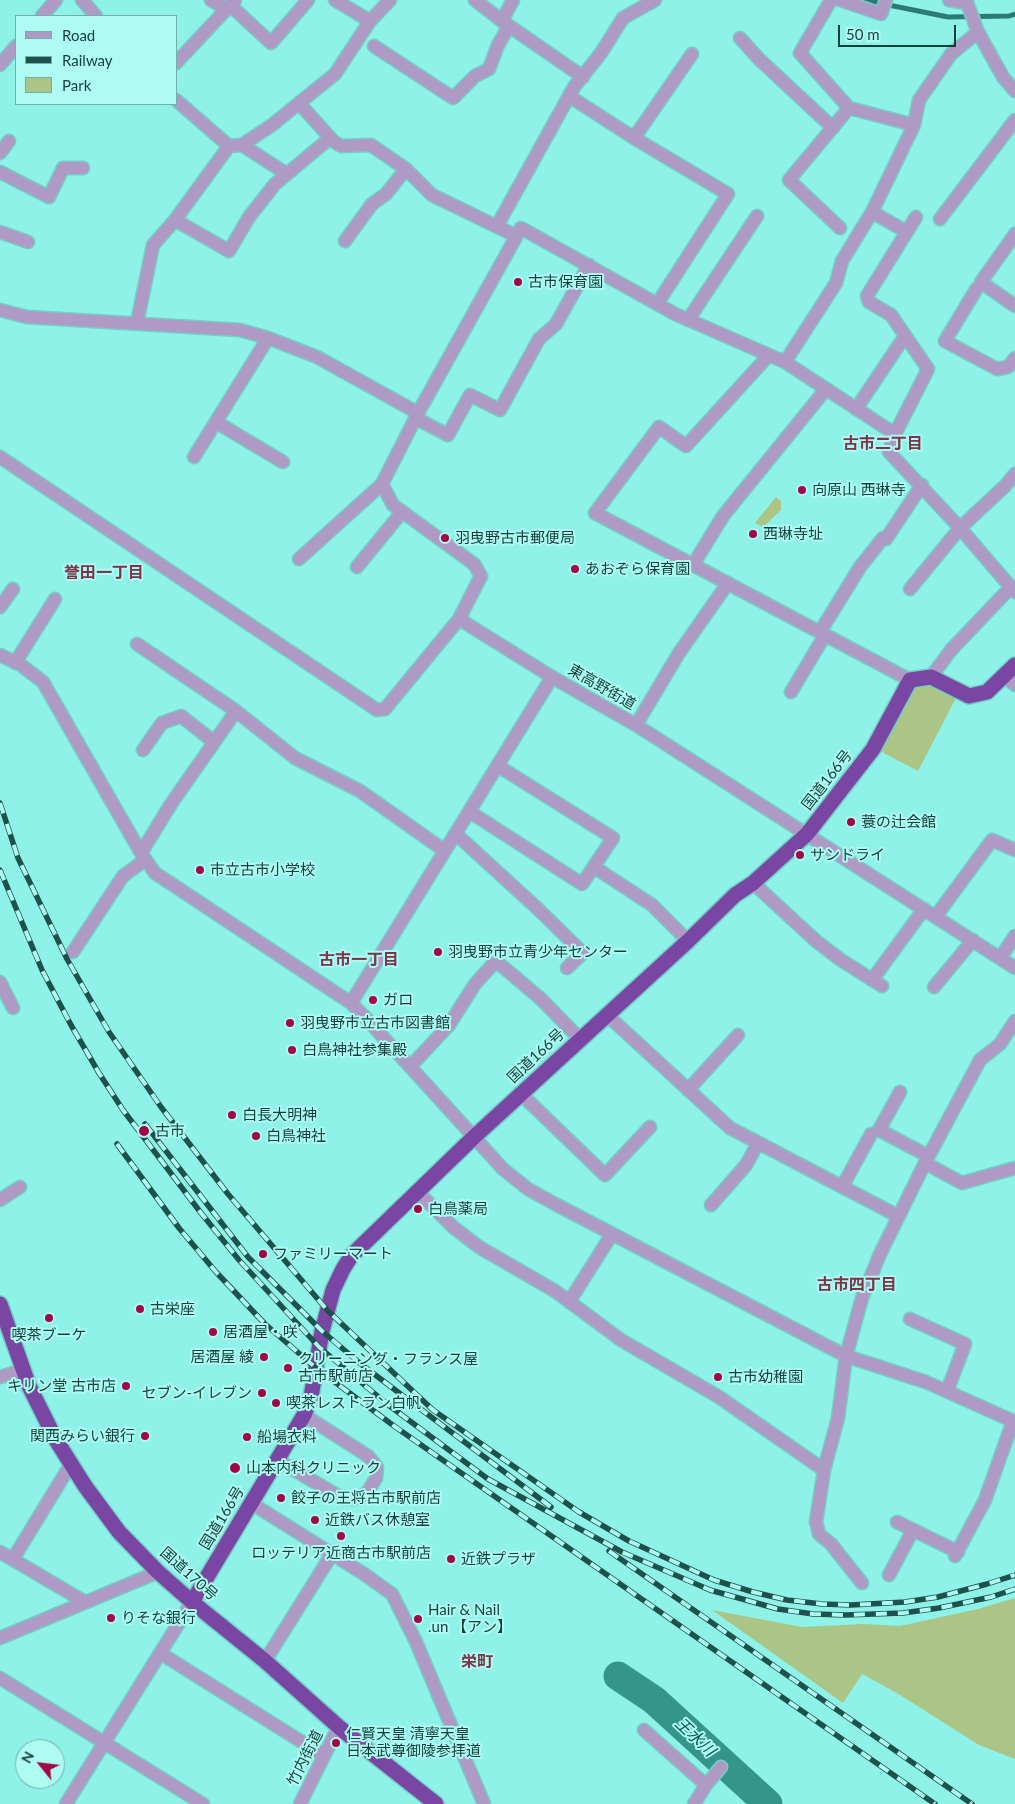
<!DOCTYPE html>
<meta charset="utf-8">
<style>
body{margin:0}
#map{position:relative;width:1015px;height:1804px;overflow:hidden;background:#8ef2e8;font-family:Lato,sans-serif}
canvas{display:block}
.legend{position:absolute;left:15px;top:15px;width:162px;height:90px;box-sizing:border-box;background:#aefbf3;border:1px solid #70b0a9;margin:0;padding:6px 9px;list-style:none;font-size:15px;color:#133f3b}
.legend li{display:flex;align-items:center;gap:10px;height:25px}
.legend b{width:25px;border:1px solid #70b0a9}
.north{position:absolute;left:15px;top:1739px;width:50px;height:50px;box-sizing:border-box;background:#aefbf3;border:1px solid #70b0a9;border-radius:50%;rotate:299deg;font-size:14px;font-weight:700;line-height:20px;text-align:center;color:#133f3b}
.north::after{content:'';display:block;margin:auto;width:18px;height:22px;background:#a10645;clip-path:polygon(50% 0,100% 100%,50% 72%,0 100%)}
.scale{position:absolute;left:838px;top:25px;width:118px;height:22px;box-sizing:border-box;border:2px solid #133f3b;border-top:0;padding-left:6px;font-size:15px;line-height:18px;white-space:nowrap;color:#133f3b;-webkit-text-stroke:4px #aefbf3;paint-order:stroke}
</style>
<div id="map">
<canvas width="1015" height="1804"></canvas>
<ul class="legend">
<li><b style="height:6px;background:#af99c5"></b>Road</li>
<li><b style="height:6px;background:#1f514c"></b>Railway</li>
<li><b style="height:14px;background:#aac585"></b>Park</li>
</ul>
<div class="north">N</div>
<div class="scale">50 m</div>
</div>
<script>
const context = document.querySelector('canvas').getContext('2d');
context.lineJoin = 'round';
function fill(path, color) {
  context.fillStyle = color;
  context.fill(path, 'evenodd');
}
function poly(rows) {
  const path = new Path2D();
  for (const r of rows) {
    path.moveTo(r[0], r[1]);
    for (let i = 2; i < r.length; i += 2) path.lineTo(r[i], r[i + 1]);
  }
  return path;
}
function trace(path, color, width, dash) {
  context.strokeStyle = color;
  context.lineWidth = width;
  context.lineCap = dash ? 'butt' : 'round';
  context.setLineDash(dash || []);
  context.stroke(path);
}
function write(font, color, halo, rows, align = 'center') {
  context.font = font + ' Lato,"Noto Sans JP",sans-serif';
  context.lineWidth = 4;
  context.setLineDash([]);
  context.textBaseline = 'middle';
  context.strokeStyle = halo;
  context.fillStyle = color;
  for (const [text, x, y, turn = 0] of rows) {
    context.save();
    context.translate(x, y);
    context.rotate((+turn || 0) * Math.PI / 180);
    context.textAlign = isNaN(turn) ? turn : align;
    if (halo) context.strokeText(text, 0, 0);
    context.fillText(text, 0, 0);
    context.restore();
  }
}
fill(poly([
 [776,497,781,501,781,510,763,527,755,523],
 [927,683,957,696,918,771,878,750,914,686],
 [1015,1598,1015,1759,979,1745,897,1693,862,1674,843,1703,712,1610,802,1627,863,1624,900,1626,978,1609]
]), '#aac585');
trace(poly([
 [864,0,948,17,1009,16,1015,14]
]), '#2b7b74', 5);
trace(poly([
 [618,1676,654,1700,768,1804]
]), '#35958d', 29);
const minor = poly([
 [82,0,96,16],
 [211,0,226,9],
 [335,0,370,21],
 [475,0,502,21,583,77],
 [831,0,800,53,849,108,914,125],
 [840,0,881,14,886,0],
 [949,0,966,3],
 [966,0,978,32,1003,77,1015,91],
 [230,5,271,43,308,0],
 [42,16,56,0],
 [502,21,513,0],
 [740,38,759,59,833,128],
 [374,46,453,98,475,76,489,69,498,45,509,26],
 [176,63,235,0],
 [0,65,16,46],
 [569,96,634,138,728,194,657,304],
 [299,103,333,141,341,146,371,145,406,169,432,195,516,236],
 [634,138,692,54],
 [242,145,287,174],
 [229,146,242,145,272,125,335,74,370,21,390,0],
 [0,153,9,141],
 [0,172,49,197,63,168,83,168],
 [872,212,907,232],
 [940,219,1015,120],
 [175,220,229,251,249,217,275,184,330,138],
 [497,226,574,87,601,53,623,18,655,0],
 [840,228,789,180,849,108],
 [0,232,28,242],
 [1015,234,981,282,1015,306],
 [345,241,372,204,386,194,406,169],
 [977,288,945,341,997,369,1008,367,1015,358],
 [0,310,27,317,240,330,268,338,317,357,418,413],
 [688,320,757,216],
 [137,323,153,245,175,220,229,146,176,100],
 [769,355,686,446,659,427,595,513,910,680],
 [785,362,836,283,842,261,872,212,914,125,919,100,951,54,978,32],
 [856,409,905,336],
 [415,418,448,435,470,395,500,410,539,339,556,324,589,265],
 [216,422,283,462],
 [895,434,928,369,891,315,869,302,867,296,916,217],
 [0,457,377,710,385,709,459,619,481,576,474,564,393,505,382,484,418,413,521,228,675,314,785,362,895,434,889,452,960,528,1015,592],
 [194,457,268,338],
 [299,559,382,484],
 [693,565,723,516,826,389],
 [357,567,402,512],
 [910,589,960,528,1005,486,1015,474],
 [0,607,13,589],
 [459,619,552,677,636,725,1015,968],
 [820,632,860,567,883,538,886,539,922,485],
 [137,644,236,711],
 [0,655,21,665,43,682,141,853,155,873,351,1003,364,1016,503,1169,528,1189,555,1204,846,1356,926,1382,1015,1422],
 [15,663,55,599],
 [1004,675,1015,685],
 [931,677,951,650,1011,587],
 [791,692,825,635],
 [636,725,679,653,728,583],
 [143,750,162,723,181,716,214,742],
 [470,812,582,884,613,838,498,766],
 [456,834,538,909,583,953,567,968],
 [141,853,171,804,236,711,295,758,360,791,445,851],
 [594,867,652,905,688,941],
 [753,883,816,941,841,960,882,986],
 [936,916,992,840,1015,850],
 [73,952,123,876,145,860],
 [1000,958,1015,936],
 [872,980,924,909],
 [0,982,13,1008],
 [934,987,973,940],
 [351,1003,552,677],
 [607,1015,730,1128,898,1216],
 [410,1067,449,1025,475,984,494,963,502,966,541,999,580,1039],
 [688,1090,738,1035],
 [900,1092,879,1130,928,1156],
 [521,1094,605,1175,650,1127],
 [925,1163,962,1183,1015,1168],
 [842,1187,871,1134],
 [418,1192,453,1227,479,1247,555,1291,621,1340,719,1397,824,1470],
 [0,1200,20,1187],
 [711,1205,746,1165,758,1143],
 [569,1302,612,1234],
 [910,1319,965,1344,947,1391],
 [0,1377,23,1370],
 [277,1460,342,1498,355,1499,367,1493,376,1478,377,1467,368,1456,304,1415],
 [251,1503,364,1574,392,1594,416,1642,484,1804],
 [897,1522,958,1552],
 [0,1552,85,1602],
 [955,1556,985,1500,1013,1421],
 [13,1559,71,1464],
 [889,1575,913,1530],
 [862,1583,831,1544,819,1534,816,1522,824,1470,838,1418,846,1356,862,1298,880,1254,925,1163,980,1060,1000,1044,1015,1021],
 [0,1638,158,1572],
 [160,1653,318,1752],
 [265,1661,332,1554],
 [0,1678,203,1804],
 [644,1730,706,1785],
 [66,1804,192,1602],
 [300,1804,334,1736,340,1728],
 [694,1804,706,1785,721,1767]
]);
const highway = poly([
 [0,1304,29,1386,56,1440,85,1486,119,1532,158,1572,192,1602,265,1661,340,1728,436,1804],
 [192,1602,304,1415,311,1397,322,1331,333,1290,343,1269,352,1255,474,1137,688,941,735,895,753,883,807,834,873,749,910,680,931,677,969,696,987,692,1015,665]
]);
trace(minor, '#75cec5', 15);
trace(highway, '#75cec5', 18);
trace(minor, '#af99c5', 12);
trace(highway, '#7946a3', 15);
const rail = poly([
 [0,803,18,858,67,959,109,1032,161,1107,228,1194,328,1311,433,1410,579,1512,629,1541,714,1580,753,1592,787,1600,822,1604,851,1605,905,1602,938,1597,987,1584,1015,1575],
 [0,870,42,970,71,1025,99,1073,123,1110,201,1213,239,1260,319,1347,387,1404,488,1479,622,1552,710,1590,778,1609,813,1614,845,1615,903,1613,939,1608,991,1597,1015,1589],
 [145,1124,248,1257,322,1331,362,1365,551,1507],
 [117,1144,179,1228,216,1272,265,1324,316,1368,394,1426,935,1804],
 [609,1551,972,1804]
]);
trace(rail, '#1f514c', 5.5);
trace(rail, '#aefbf3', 4, [11]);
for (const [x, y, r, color] of [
 [518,282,5,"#a10645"],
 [802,490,5,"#a10645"],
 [753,534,5,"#a10645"],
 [445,538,5,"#a10645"],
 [575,569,5,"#a10645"],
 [851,822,5,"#a10645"],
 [800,855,5,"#a10645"],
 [200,870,5,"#a10645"],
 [438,952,5,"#a10645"],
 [373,1000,5,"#a10645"],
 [290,1023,5,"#a10645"],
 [292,1050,5,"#a10645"],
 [232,1115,5,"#a10645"],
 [144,1131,6,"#a10645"],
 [256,1136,5,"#a10645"],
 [418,1209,5,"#a10645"],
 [263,1254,5,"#a10645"],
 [140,1309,5,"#a10645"],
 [49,1318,5,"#a10645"],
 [213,1332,5,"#a10645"],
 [264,1357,5,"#a10645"],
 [288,1368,5,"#a10645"],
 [718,1377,5,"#a10645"],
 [126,1386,5,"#a10645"],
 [262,1393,5,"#a10645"],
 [276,1403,5,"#a10645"],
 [145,1436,5,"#a10645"],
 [247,1437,5,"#a10645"],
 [235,1468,6,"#a10645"],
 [281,1498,5,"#a10645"],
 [315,1520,5,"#a10645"],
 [341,1536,5,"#a10645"],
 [451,1559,5,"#a10645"],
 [111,1618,5,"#a10645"],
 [418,1619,5,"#a10645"],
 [336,1743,5,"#a10645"]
]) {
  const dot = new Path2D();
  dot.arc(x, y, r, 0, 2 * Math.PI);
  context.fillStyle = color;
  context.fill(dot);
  trace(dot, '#aefbf3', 2);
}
write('15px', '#133f3b', '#aefbf3', [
 ["古市保育園",528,282],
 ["向原山 西琳寺",812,490],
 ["西琳寺址",763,534],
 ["羽曳野古市郵便局",455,538],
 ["あおぞら保育園",585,569],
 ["蓑の辻会館",861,822],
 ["サンドライ",810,855],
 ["市立古市小学校",210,870],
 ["羽曳野市立青少年センター",448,952],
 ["ガロ",383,1000],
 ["羽曳野市立古市図書館",300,1023],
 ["白鳥神社参集殿",302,1050],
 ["白長大明神",242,1115],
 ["古市",155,1131],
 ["白鳥神社",266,1136],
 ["白鳥薬局",428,1209],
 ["ファミリーマート",273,1254],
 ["古栄座",150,1309],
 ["居酒屋・咲",223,1332],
 ["喫茶ブーケ",49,1335,"center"],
 ["居酒屋 綾",254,1357,"right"],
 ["クリーニング・フランス屋",298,1359],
 ["古市駅前店",298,1376],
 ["古市幼稚園",728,1377],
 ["キリン堂 古市店",116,1386,"right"],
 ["セブン-イレブン",252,1393,"right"],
 ["喫茶レストラン白帆",286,1403],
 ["関西みらい銀行",135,1436,"right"],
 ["船場衣料",257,1437],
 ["山本内科クリニック",246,1468],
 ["餃子の王将古市駅前店",291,1498],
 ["近鉄バス休憩室",325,1520],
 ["ロッテリア近商古市駅前店",341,1553,"center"],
 ["近鉄プラザ",461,1559],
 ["Hair & Nail",428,1610],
 [".un 【アン】",428,1627],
 ["りそな銀行",121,1618],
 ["仁賢天皇 清寧天皇",346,1734],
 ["日本武尊御陵参拝道",346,1751]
], 'left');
write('15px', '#133f3b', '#aefbf3', [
 ["東高野街道",602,687,30],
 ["国道166号",827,780,-52],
 ["国道166号",536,1056,-43],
 ["国道166号",222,1518,-59],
 ["国道170号",189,1574,42],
 ["竹内街道",305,1758,-63]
]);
write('bold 16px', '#7b3546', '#aefbf3', [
 ["古市二丁目",883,444],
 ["誉田一丁目",104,573],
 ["古市一丁目",359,960],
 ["古市四丁目",857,1285],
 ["栄町",477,1662]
]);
write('italic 16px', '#00554f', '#aefbf3', [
 ["王水川",695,1737,43]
]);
</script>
